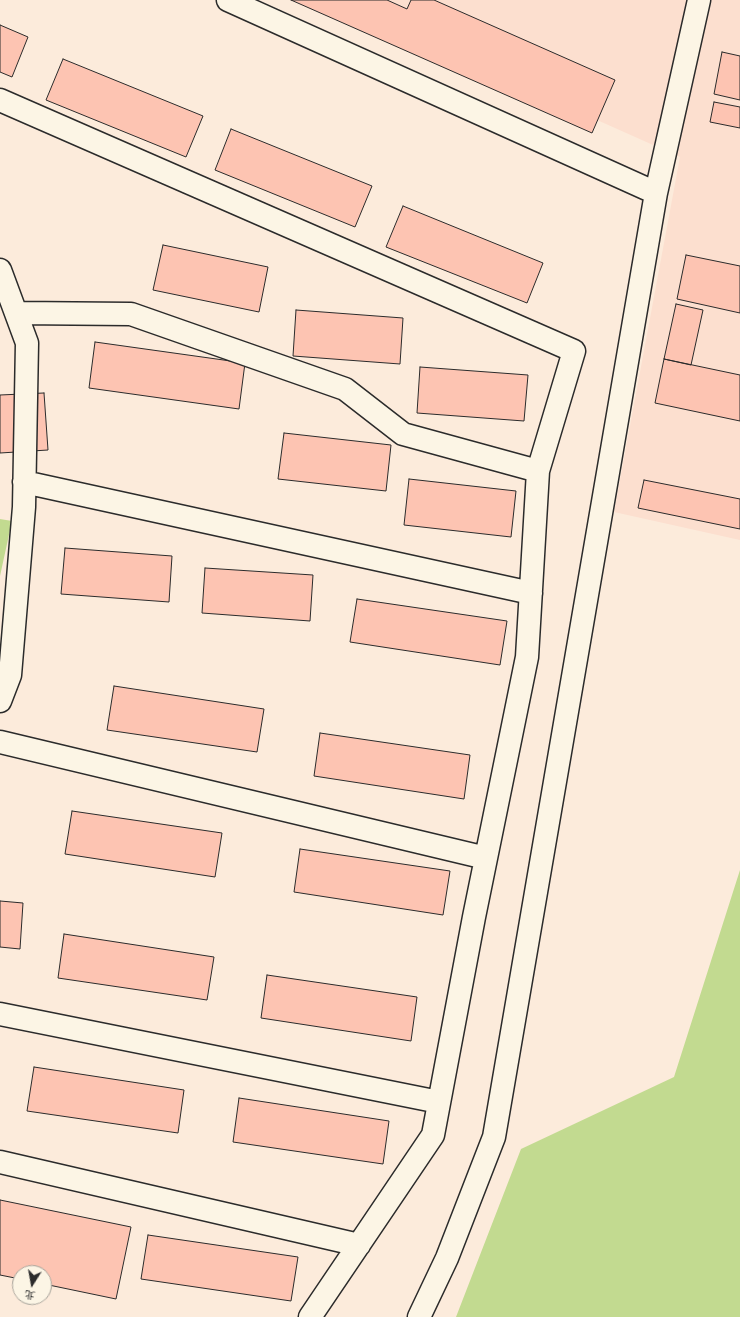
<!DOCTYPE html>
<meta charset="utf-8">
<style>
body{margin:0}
#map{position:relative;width:740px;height:1317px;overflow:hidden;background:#fcebdb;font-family:Caveat,"LXGW WenKai TC",sans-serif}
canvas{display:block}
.north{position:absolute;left:12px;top:1265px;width:40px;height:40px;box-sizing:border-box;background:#fcf5e5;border:1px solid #a8a49b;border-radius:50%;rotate:191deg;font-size:11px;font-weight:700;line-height:16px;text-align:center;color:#2b2b2b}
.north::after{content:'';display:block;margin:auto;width:14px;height:18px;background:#2b2b2b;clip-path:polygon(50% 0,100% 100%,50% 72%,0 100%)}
</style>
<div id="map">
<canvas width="740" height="1317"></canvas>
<div class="north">北</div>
</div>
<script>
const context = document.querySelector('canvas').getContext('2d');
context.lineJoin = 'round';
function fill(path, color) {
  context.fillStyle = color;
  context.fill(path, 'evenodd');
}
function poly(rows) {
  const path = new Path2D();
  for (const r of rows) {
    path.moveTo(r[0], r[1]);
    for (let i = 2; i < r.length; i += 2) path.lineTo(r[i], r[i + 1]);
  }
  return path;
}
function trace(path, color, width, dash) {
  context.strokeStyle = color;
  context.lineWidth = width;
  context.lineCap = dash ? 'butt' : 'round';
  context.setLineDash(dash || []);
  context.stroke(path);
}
fill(poly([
 [328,0,740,0,740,540,614,512,680,157]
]), '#fcdfcf');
fill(poly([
 [0,519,12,521,0,576],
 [740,870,740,1317,456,1317,521,1149,674,1077]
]), '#c2da90');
const building = poly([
 [291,0,387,0,407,9,411,0,434,0,615,80,592,133,291,0],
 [0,25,28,37,12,77,0,72,0,25],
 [722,52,740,56,740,100,714,94,722,52],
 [63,59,203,116,186,157,46,100,63,59],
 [714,102,740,107,740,128,710,122,714,102],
 [231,129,372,186,355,227,215,170,231,129],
 [403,206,543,263,527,303,386,247,403,206],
 [163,245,268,267,259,312,153,290,163,245],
 [686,255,740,266,740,313,677,299,686,255],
 [676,304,703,310,691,365,664,359,676,304],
 [296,310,403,318,400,364,293,356,296,310],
 [95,342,245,363,239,409,89,388,95,342],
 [664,359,740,375,740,421,655,403,664,359],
 [420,367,528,375,524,421,417,413,420,367],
 [44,393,48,450,0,453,0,395,44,393],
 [284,433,391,445,386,491,278,479,284,433],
 [409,479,516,491,511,537,404,525,409,479],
 [644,480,740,499,740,529,638,508,644,480],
 [65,548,172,556,169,602,61,594,65,548],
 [205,568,313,575,310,621,202,613,205,568],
 [357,599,507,621,500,665,350,642,357,599],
 [114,686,264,709,257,752,107,730,114,686],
 [320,733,470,755,464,799,314,776,320,733],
 [72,811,222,833,215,877,65,854,72,811],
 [300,849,450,871,443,915,294,892,300,849],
 [0,901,23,903,20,949,0,947,0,901],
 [64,934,214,957,207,1000,58,978,64,934],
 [267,975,417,997,411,1041,261,1018,267,975],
 [34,1067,184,1090,178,1133,27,1111,34,1067],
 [239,1098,389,1121,383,1164,233,1142,239,1098],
 [0,1200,131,1227,116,1299,44,1284,44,1273,20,1273,20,1279,0,1275,0,1200],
 [148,1235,298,1257,291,1301,141,1279,148,1235]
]);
fill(building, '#fdc4b2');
trace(building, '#2b2b2b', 1);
const minor = poly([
 [228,0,656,193,699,0],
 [0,100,574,351,538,471,527,657,474,917,433,1135,310,1317],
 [0,270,27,343,24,507,10,675,0,701],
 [16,313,131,314,345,389,403,434,538,471],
 [24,482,531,593],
 [0,742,486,858],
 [0,1014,439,1102],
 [0,1162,359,1245],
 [419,1317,447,1258,494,1137,656,193]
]);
trace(minor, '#2b2b2b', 25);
trace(minor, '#fcf5e5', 22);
</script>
